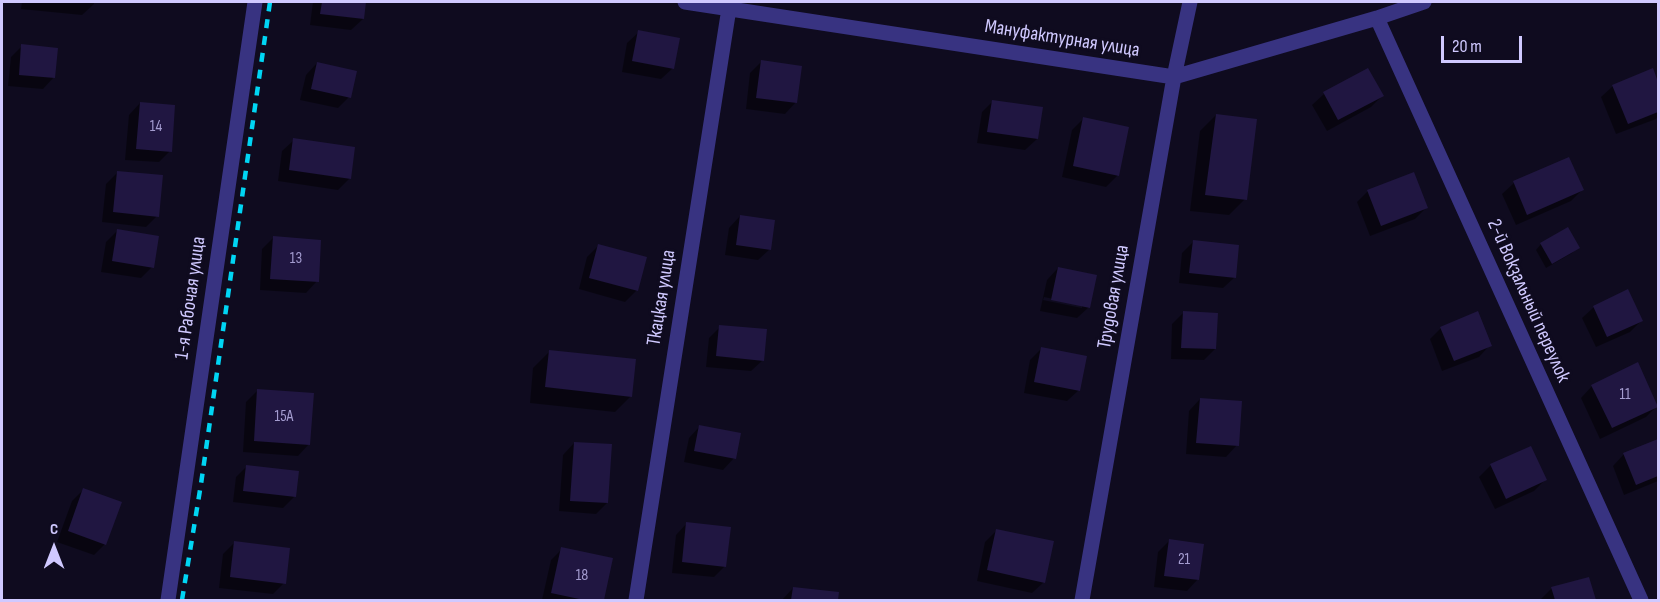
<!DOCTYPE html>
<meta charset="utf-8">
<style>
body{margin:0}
#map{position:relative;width:1660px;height:602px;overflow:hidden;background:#0f0b1f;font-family:"Sofia Sans Condensed",sans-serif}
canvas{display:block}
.frame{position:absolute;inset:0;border:3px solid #d0c9ff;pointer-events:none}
.north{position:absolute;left:24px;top:518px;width:60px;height:60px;-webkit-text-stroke:4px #0f0b1f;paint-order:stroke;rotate:0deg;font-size:16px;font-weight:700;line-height:24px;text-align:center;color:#d0c9ff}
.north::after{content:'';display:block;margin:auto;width:21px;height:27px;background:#d0c9ff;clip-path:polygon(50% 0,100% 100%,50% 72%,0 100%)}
.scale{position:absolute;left:1441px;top:36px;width:81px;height:27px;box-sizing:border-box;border:3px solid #d0c9ff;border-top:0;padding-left:8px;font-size:18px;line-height:21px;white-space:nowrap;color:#d0c9ff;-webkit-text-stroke:4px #0f0b1f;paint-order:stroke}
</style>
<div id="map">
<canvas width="1660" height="602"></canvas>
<div class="frame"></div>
<div class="north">С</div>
<div class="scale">20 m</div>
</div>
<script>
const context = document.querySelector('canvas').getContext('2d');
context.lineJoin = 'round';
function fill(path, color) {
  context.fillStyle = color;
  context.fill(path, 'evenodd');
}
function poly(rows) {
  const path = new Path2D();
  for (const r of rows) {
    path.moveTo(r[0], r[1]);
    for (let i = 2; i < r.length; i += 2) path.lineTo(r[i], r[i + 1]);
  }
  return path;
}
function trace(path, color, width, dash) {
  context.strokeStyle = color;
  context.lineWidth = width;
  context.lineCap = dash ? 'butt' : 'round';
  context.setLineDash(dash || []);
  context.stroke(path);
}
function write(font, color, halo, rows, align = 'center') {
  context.font = font + ' "Sofia Sans Condensed",sans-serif';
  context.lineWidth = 6;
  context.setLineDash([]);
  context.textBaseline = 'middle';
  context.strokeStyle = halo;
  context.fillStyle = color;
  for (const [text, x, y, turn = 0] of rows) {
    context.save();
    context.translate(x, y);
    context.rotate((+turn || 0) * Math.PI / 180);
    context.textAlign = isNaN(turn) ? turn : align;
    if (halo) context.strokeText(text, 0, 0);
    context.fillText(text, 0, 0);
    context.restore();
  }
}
fill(poly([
 [22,2,94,2,94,4,82,15,21,9],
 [313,2,365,2,363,19,351,30,310,25],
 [639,32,673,68,661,79,622,72,627,43],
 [22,46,54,77,43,89,8,86,11,57],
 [762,61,796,102,785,114,746,109,750,73],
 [317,63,349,97,338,108,300,100,306,75],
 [1368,70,1382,96,1371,107,1327,131,1312,105,1324,94],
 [1652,70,1658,86,1658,116,1656,119,1616,134,1601,97,1613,86],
 [993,101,1037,139,1025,150,977,143,982,112],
 [140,103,170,151,159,162,125,160,129,115],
 [1216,115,1245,199,1229,215,1190,211,1200,131],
 [1083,119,1127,128,1117,176,1106,187,1062,177,1072,130],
 [294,140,350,178,338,190,278,181,282,151],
 [117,173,157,216,146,227,102,222,106,184],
 [1514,183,1582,190,1571,201,1516,225,1502,194],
 [1368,191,1426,208,1415,219,1370,236,1357,202],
 [740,216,770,249,758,260,725,255,729,228],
 [117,231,152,267,141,278,101,272,106,242],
 [273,238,317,281,306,293,260,290,262,249],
 [1193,242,1235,277,1223,288,1179,283,1182,253],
 [1541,244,1578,247,1572,253,1546,268,1536,250],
 [598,246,637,290,625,302,579,289,587,257],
 [1058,268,1089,307,1077,318,1040,311,1047,280],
 [1044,297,1082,305,1082,308,1043,300],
 [1594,307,1641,321,1630,332,1596,347,1582,318],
 [1184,312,1215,349,1204,360,1171,359,1172,324],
 [720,327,763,360,751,371,706,367,709,338],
 [1441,328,1490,345,1479,357,1442,371,1430,339],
 [1042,348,1079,390,1067,401,1024,393,1030,360],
 [549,352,631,396,615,412,530,403,533,368],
 [1592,386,1657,406,1646,417,1600,439,1581,398],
 [257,391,309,444,298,456,243,452,246,402],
 [1200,399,1237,445,1226,457,1186,454,1189,411],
 [700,426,734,458,723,470,684,462,689,438],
 [1658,441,1658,481,1624,495,1613,466,1624,454],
 [574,443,607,503,596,514,559,511,563,455],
 [1491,465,1545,480,1534,491,1495,509,1479,477],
 [247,466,294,497,283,508,233,502,236,477],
 [83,490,105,544,94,555,57,542,72,501],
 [687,523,725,566,714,577,672,573,676,535],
 [997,530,1044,582,1032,593,977,581,985,542],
 [1169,541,1198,579,1187,591,1154,587,1158,552],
 [234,543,284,583,273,594,219,588,223,554],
 [562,549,611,559,602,600,542,600,551,560],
 [1587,578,1594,600,1540,600,1551,589],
 [793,588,838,593,837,600,782,600]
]), '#0007');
fill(poly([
 [322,2,366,2,364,19,320,14],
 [638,30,680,38,674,69,632,61],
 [21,44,58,48,55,78,19,75],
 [761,60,802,66,797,103,756,98],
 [317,62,357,71,351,98,311,89],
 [1368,68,1384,96,1338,120,1323,92],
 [1653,68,1658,82,1658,112,1628,124,1612,85],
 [992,100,1043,107,1038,139,987,132],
 [140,102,175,105,172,152,136,149],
 [1216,114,1257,119,1247,200,1205,195],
 [1083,117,1129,127,1119,176,1073,166],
 [293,138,355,147,351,179,289,170],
 [1569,157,1584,190,1527,215,1513,181],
 [117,171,163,175,159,217,113,212],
 [1414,172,1428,208,1381,226,1367,190],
 [740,215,775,220,771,250,736,245],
 [1568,227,1580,248,1552,264,1540,243],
 [117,229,159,236,154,268,112,261],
 [273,236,321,240,319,282,270,279],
 [1193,240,1239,245,1236,278,1189,273],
 [598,244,647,257,638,291,589,278],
 [1058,267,1097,275,1090,308,1051,300],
 [1628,289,1643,321,1607,337,1593,306],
 [1183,311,1218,313,1216,349,1181,348],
 [1478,311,1492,346,1454,361,1440,327],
 [719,325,767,329,764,361,716,356],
 [1041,347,1087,356,1080,391,1034,382],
 [549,350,636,359,632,397,545,387],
 [1638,362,1658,407,1612,428,1591,385],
 [257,389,314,393,310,445,254,441],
 [1200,398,1242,401,1239,446,1196,443],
 [699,425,741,433,736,459,694,451],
 [1658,439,1658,476,1636,485,1623,453],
 [574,442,612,444,608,503,570,501],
 [1531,446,1547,480,1506,499,1490,464],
 [246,465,299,471,296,497,243,491],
 [83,488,122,502,106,545,68,531],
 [686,522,731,527,726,567,682,562],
 [996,529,1054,541,1045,583,987,570],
 [1169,539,1204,544,1199,580,1164,576],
 [234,541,290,548,286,584,230,577],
 [561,547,613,558,604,600,584,600,551,593],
 [1589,577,1596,600,1555,600,1551,587],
 [793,587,839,592,838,600,791,600]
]), '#201641');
trace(poly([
 [685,2,1174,77,1377,18,1424,2],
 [1377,18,1641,600],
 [168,600,255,2],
 [636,600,730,2],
 [1082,600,1174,77,1190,2]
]), '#383381', 15);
trace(poly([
 [182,600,201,484,270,2]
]), '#00d5f4', 4.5, [9, 8]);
write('16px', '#a49cd0', null, [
 ["14",156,127],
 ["13",296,259],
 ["11",1625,395],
 ["15А",284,417],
 ["21",1184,560],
 ["18",582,576]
]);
write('20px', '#d0c9ff', '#0f0b1f', [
 ["Мануфактурная улица",1062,39,9],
 ["Трудовая улица",1114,297,-80],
 ["1-я Рабочая улица",191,298,-82],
 ["Ткацкая улица",662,298,-81],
 ["2-й Вокзальный переулок",1528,301,66]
]);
</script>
